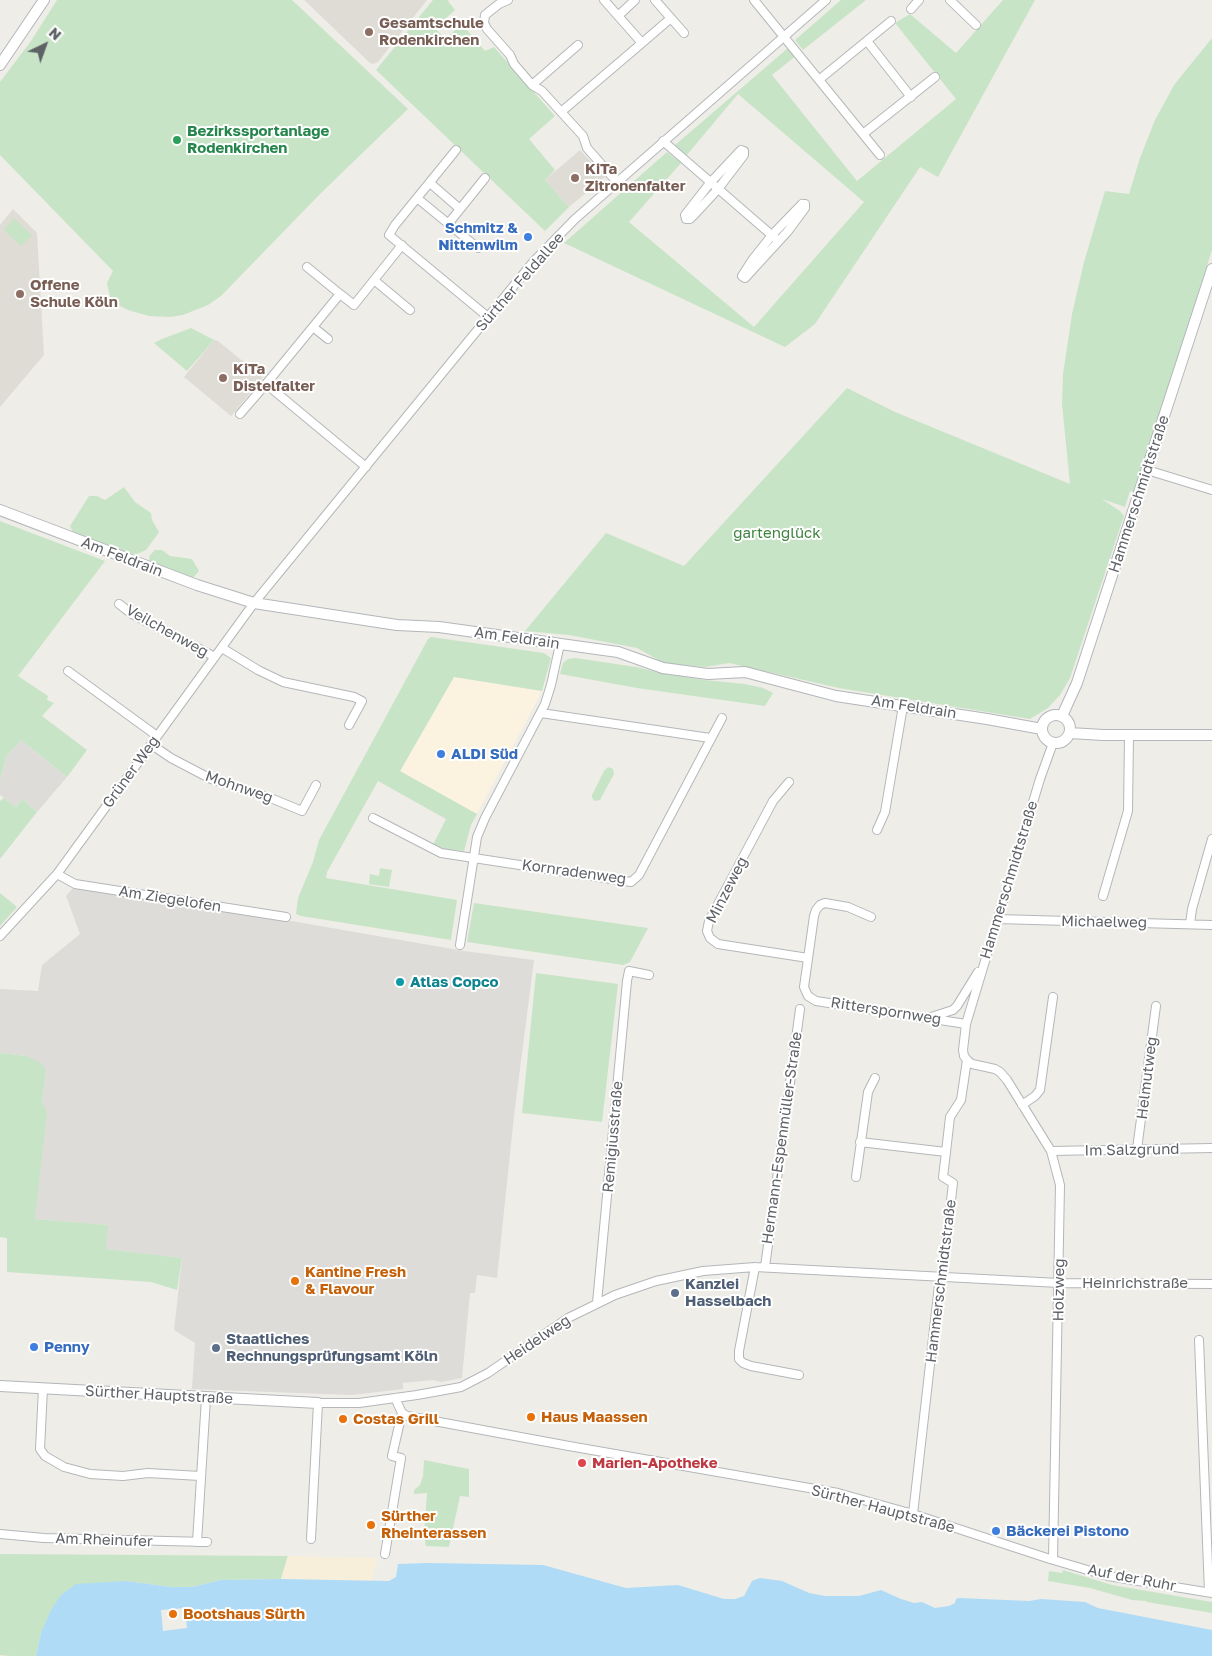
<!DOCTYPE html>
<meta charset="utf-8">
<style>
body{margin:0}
#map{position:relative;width:1212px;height:1656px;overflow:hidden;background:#efede7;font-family:"Golos Text",sans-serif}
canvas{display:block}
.north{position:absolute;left:20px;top:20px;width:50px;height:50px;-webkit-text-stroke:4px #fff;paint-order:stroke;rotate:42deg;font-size:14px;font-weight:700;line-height:20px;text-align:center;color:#5e6266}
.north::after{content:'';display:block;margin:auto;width:18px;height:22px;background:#5e6266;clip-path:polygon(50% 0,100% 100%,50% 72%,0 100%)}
</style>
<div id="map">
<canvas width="1212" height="1656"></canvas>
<div class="north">N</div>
</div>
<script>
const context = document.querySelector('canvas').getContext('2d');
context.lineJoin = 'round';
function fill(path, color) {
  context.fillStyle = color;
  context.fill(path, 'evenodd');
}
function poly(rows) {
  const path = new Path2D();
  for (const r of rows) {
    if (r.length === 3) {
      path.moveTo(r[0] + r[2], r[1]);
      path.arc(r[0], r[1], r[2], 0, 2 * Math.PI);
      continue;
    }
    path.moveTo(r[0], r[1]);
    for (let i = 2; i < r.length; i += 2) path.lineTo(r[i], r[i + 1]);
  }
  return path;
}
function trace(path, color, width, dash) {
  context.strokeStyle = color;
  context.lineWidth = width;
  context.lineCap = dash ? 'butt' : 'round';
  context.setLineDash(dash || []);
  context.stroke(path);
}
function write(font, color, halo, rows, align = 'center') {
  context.font = font + ' "Golos Text",sans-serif';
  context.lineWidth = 4;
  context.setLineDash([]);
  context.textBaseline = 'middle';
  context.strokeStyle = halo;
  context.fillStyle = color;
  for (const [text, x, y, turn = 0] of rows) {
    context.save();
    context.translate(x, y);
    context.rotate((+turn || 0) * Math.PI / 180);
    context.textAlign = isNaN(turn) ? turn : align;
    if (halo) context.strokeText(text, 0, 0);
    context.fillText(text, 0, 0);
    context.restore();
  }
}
fill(poly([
 [454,677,542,691,477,814,400,772]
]), '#fbf3e0');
fill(poly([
 [21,740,67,777,37,812,22,799,16,807,0,795,0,781,6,757],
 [73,888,280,919,464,951,534,960,514,1116,497,1278,477,1275,475,1293,470,1293,462,1378,441,1382,433,1380,403,1383,403,1389,352,1395,190,1389,192,1388,195,1343,174,1330,182,1258,105,1249,107,1225,35,1219,42,1102,46,1072,27,1056,0,1053,0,989,38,991,42,965,80,934,66,896]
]), '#dedcd9');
fill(poly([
 [304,0,427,0,378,62,373,64,370,63],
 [580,150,605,177,569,207,545,180],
 [13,209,37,233,44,355,0,407,0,225],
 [214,340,218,341,261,376,262,379,231,416,184,377]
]), '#dfdcd5');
fill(poly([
 [57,0,292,0,408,109,321,193,221,296,208,305,183,315,170,317,149,316,128,310,118,305,110,297,107,283,113,271,0,155,0,82,31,41],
 [433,0,449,0,448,1,455,10,435,28,445,39,462,24,485,51,494,47,555,116,529,139,555,170,545,180,569,207,545,231,376,70],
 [841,0,866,0,803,50,795,40],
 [1003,0,1035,0,938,177,920,167,815,324,785,347,564,243,667,152,668,153,681,163,629,222,754,327,864,202,738,94,686,156,674,146,788,48,797,55,772,75,857,181,956,99,895,23,910,14,956,53],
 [1212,38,1212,250,1134,492,1130,491,1125,507,1102,499,1120,511,1124,516,1070,678,1060,695,1048,708,1030,719,839,688,729,663,705,667,664,663,637,648,569,635,525,631,606,533,684,566,847,388,895,412,1070,484,1062,404,1063,374,1072,314,1084,262,1105,191,1129,194,1140,158,1155,120,1174,85],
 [14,218,32,235,21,246,4,230],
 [191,328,214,340,187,371,154,343,162,339],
 [124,487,135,502,151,513,152,520,159,532,146,550,137,554,125,553,73,532,70,526,89,496,97,496,105,500],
 [0,521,105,561,18,676,48,696,47,700,54,703,42,716,87,750,67,777,21,740,6,757,0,781],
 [155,550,162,550,170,556,192,559,199,571,192,579,151,563,149,560,150,555],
 [431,637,544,653,551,658,542,691,454,677,400,771,477,814,471,825,464,851,445,849,433,845,446,819,378,781,327,872,326,878,457,900,451,940,301,916,296,914,298,898,313,862,319,840,428,639],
 [576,658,636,667,661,673,705,680,745,684,763,688,773,693,765,706,637,688,560,674,563,663,568,659],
 [608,767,613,769,614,774,600,800,595,801,592,798,592,795,604,771],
 [4,798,16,807,22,799,37,812,0,859,0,801],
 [380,868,392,870,389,887,369,884,370,874,379,876],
 [0,893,17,907,0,926],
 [474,903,648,928,630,962,623,965,467,942],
 [536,973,618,984,602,1122,522,1113],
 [0,1053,27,1056,43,1064,46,1072,42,1102,47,1112,35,1219,108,1225,106,1249,182,1258,177,1290,151,1282,7,1272,7,1238,0,1237],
 [424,1460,469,1469,469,1497,460,1496,449,1547,426,1546,424,1535,427,1493,414,1494,414,1490,420,1485,423,1476],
 [0,1554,288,1556,281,1579,221,1580,192,1587,171,1587,126,1581,41,1633,36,1656,10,1656,0,1655],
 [1063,1570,1112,1585,1212,1602,1212,1613,1147,1602,1146,1601,1132,1600,1090,1588,1048,1581,1049,1571,1062,1573]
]), '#c8e4c6');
fill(poly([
 [288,1556,378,1558,371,1581,281,1579]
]), '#f7efda');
fill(poly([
 [428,1563,543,1565,626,1588,678,1585,724,1599,735,1599,744,1596,752,1581,760,1578,782,1581,809,1593,825,1596,859,1596,881,1590,901,1599,914,1603,922,1602,935,1608,949,1606,955,1603,956,1599,959,1598,1029,1601,1041,1599,1085,1602,1098,1608,1212,1630,1212,1656,36,1656,41,1633,51,1610,61,1595,76,1584,126,1581,171,1587,192,1587,221,1580,281,1579,389,1581,396,1577,398,1564]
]), '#afdbf7');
fill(poly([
 [185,1608,187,1628,163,1631,161,1610]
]), '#efede7');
const street = poly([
 [508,0,499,4,485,15,484,23,487,29,510,55,514,64,532,85,542,91,583,136,587,148,617,182],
 [655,0,684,33],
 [754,0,880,155],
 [950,0,976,25],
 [911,9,919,0],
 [618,16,635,0],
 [867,41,911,97],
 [642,43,671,18],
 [820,79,891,21],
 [532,85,578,45],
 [561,112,642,43,604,0],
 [863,134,935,77],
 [663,141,775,238],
 [741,150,744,151,744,155,718,189,694,215,690,219,686,219,685,215,710,183,741,150],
 [430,183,460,209],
 [417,198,456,150],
 [802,204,805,204,805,208,788,231,745,278,743,277,742,276,753,259,772,235,802,204],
 [448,224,485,178],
 [478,248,417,198,395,225,389,235,488,317],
 [307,267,340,294],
 [374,280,410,310],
 [313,327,328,339],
 [266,384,340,294,354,305,402,245],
 [240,414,266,384,366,467],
 [1147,470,1212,490],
 [119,604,132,614,215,657],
 [222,648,258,670,283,682,354,697,362,701,349,725],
 [68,671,157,736],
 [541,713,710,738],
 [152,745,171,758,211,779,273,799,302,811,316,785],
 [789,782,773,801,709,921,707,931,710,938,718,944,808,958],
 [373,818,441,853,631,882,639,875,722,718],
 [877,830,885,812,903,706],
 [57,874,75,884,286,917],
 [1103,896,1128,811,1129,736],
 [871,917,848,907,825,903,820,905,816,910,814,916,804,987,808,996,816,1001,966,1024],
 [997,919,1212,925],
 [1190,924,1192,909,1212,839],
 [0,936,57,874,254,603,534,261,575,219,826,0],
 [460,945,477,837,485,818,545,704,551,685,560,644],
 [931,1017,953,1010,957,1006,978,972],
 [967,1060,972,1064,995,1069,1000,1072,1007,1080,1051,1151,1060,1185,1053,1559],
 [1022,1105,1035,1096,1040,1090,1053,997],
 [860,1142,946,1152],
 [1137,1149,1156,1006],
 [1051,1151,1212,1148],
 [856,1177,868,1092,875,1078],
 [755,1267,739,1351,739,1359,743,1363,751,1366,799,1375],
 [765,1267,800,1009],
 [597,1303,627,981,629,971,649,975],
 [1199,1340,1209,1592],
 [43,1388,40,1449,45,1456,64,1467,90,1474,123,1476,148,1473,200,1476],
 [395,1398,402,1413,407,1416,569,1446,838,1493,913,1514,1050,1559,1108,1576,1212,1593],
 [913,1514,939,1285,943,1269,953,1183,943,1177,946,1152,950,1117,961,1100,967,1060,964,1056,963,1050,966,1024,1040,779,1053,743],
 [0,1534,44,1538,207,1542],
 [311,1539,318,1403,359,1403,417,1395,461,1387,488,1373,568,1318,615,1295,656,1281,703,1271,755,1267,1059,1283,1212,1284],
 [197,1542,206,1398],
 [385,1554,401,1458,392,1456,402,1413]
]);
const secondary = poly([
 [0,65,44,0],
 [0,510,197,585,254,603,397,625,439,627,618,652,663,668,708,674,745,672,836,696,987,719,1042,729],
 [1056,729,14],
 [1062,716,1077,683,1212,269],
 [1070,733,1103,735,1212,735],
 [0,1386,318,1403]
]);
trace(street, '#b4b7ba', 10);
trace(secondary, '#b3b6ba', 12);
trace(street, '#fff', 8);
trace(secondary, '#fff', 10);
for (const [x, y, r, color] of [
 [369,32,5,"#8d6e63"],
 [177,140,5,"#2e9e5b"],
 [575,178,5,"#8d6e63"],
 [528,237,5,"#3f7fe0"],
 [20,294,5,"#8d6e63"],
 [223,378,5,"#8d6e63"],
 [441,754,5,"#3f7fe0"],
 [400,982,5,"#0f9aa8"],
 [295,1281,5,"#e8710a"],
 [675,1293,5,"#5c6f8a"],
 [34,1347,5,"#3f7fe0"],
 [216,1348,5,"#5c6f8a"],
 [531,1417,5,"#e8710a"],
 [343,1419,5,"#e8710a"],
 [582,1463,5,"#e0444e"],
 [371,1525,5,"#e8710a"],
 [996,1531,5,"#3f7fe0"],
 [173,1614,5,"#e8710a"]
]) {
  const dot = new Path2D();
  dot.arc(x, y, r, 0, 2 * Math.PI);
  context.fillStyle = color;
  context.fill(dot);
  trace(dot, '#fff', 2);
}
write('bold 15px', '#785e54', '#fff', [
 ["Gesamtschule",379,23],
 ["Rodenkirchen",379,40],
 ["KiTa",585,169],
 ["Zitronenfalter",585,186],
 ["Offene",30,285],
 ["Schule Köln",30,302],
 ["KiTa",233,369],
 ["Distelfalter",233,386]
], 'left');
write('bold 15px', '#27864d', '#fff', [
 ["Bezirkssportanlage",187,131],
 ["Rodenkirchen",187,148]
], 'left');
write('bold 15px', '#366cbe', '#fff', [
 ["Schmitz &",518,228,"right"],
 ["Nittenwilm",518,245,"right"],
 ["ALDI Süd",451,754],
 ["Penny",44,1347],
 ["Bäckerei Pistono",1006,1531]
], 'left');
write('15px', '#5e6266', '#fff', [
 ["Sürther Feldallee",520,282,-49],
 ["Hammerschmidtstraße",1139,494,-72],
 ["Am Feldrain",122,557,21],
 ["Veilchenweg",167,631,29],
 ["Am Feldrain",517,638,8],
 ["Am Feldrain",914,707,9],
 ["Grüner Weg",131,772,-54],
 ["Mohnweg",239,787,19],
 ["Kornradenweg",574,872,8],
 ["Hammerschmidtstraße",1009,880,-73],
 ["Minzeweg",727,890,-63],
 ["Am Ziegelofen",170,899,9],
 ["Michaelweg",1104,922,1],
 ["Ritterspornweg",886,1011,9],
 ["Helmutweg",1147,1078,-83],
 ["Remigiusstraße",613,1137,-85],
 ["Hermann-Espenmüller-Straße",782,1138,-82],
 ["Im Salzgrund",1132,1150,-1],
 ["Hammerschmidtstraße",941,1281,-83],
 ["Heinrichstraße",1135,1283],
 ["Holzweg",1059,1290,-89],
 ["Heidelweg",537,1340,-34],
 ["Sürther Hauptstraße",159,1395,3],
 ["Sürther Hauptstraße",883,1509,15],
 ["Am Rheinufer",104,1540,2],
 ["Auf der Ruhr",1132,1578,11]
]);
write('15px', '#3f843f', '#fff', [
 ["gartenglück",777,533]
]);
write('bold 15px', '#0d838f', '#fff', [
 ["Atlas Copco",410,982]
], 'left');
write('bold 15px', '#c56008', '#fff', [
 ["Kantine Fresh",305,1272],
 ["& Flavour",305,1289],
 ["Haus Maassen",541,1417],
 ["Costas Grill",353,1419],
 ["Sürther",381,1516],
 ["Rheinterassen",381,1533],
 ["Bootshaus Sürth",183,1614]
], 'left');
write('bold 15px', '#4e5e75', '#fff', [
 ["Kanzlei",685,1284],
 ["Hasselbach",685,1301],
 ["Staatliches",226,1339],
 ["Rechnungsprüfungsamt Köln",226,1356]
], 'left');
write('bold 15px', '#be3a42', '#fff', [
 ["Marien-Apotheke",592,1463]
], 'left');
</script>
